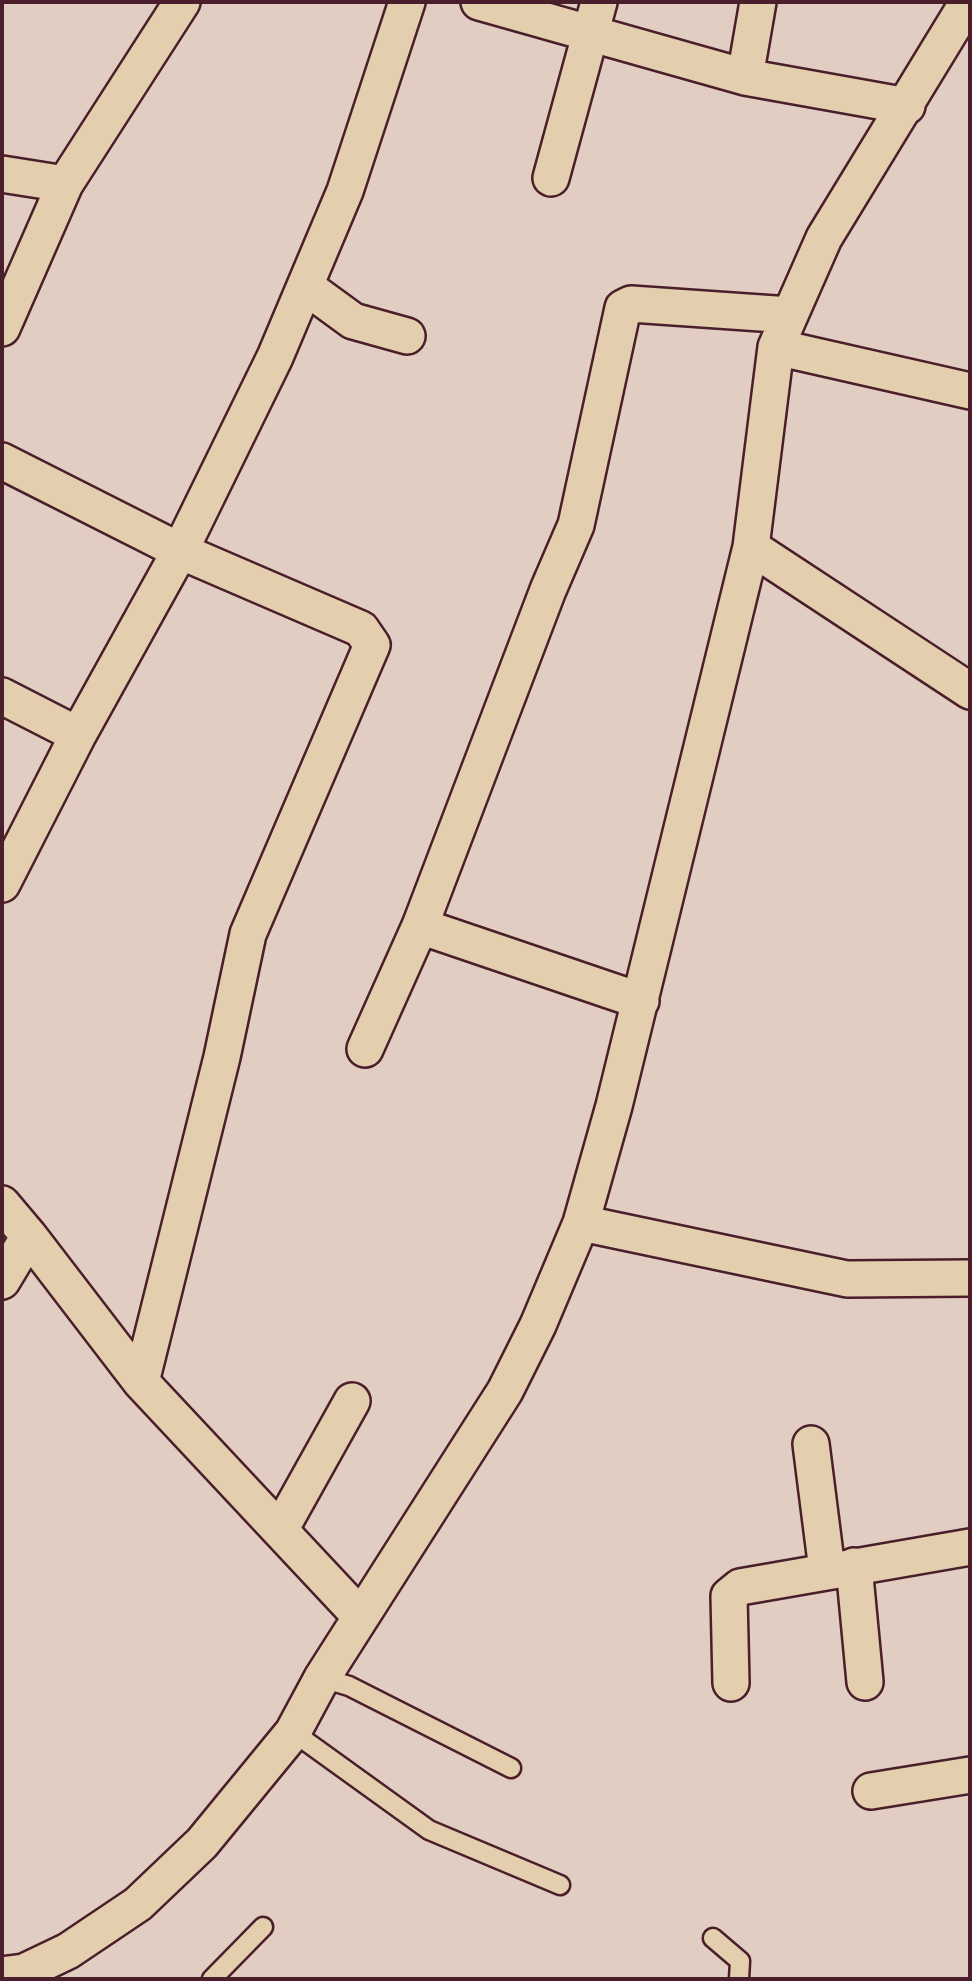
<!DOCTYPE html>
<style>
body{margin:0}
#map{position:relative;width:972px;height:1981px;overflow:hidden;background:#e2cdc3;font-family:"Patrick Hand",sans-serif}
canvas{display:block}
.frame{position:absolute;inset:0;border:4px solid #4a1f2b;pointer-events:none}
</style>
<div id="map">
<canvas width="972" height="1981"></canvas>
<div class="frame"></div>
</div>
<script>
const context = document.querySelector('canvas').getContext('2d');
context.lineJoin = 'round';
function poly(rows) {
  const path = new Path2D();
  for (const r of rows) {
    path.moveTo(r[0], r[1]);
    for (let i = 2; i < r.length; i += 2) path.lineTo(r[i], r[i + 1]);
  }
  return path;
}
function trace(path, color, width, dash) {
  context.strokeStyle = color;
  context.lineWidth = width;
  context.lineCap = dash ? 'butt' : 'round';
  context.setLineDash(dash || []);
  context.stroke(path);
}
const service = poly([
 [322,1678,349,1686,511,1768],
 [293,1732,429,1830,560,1885],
 [713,1938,740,1961,739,1979],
 [212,1979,263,1927]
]);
const minor = poly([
 [479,2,745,77,907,106],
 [745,77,758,2],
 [2,174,65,184],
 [551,178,599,2],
 [305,286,353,321,407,336],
 [2,328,65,184,182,2],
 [776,347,970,391],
 [2,461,180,551,78,735,2,884],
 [751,547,970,691],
 [2,696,78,735],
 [420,926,641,1001],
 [365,1049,420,926,548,590,576,525,623,308,631,304,790,315],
 [2,1204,29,1236,2,1281],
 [581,1223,847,1279,970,1278],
 [29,1236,141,1382,361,1617],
 [141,1382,222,1057,248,934,372,645,361,629,180,551,275,357,345,191,407,2],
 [811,1444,827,1570],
 [280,1530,352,1401],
 [854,1566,865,1682],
 [731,1683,729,1596,740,1587,970,1547],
 [871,1791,970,1775],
 [2,1975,24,1972,68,1951,138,1904,202,1843,293,1732,322,1678,505,1391,538,1325,581,1223,614,1106,751,547,776,347,824,238,968,2]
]);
trace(service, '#4a1f2b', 23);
trace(minor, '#4a1f2b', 40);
trace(service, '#e3cfad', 18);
trace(minor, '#e3cfad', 35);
</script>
